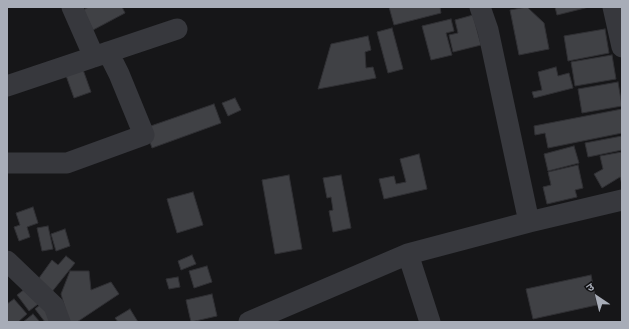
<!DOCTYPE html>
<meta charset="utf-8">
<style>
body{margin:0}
#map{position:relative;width:629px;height:329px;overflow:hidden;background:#161618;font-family:"Titillium Web","Noto Sans Devanagari",sans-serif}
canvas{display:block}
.frame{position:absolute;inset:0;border:8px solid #a8adb8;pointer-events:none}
.north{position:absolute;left:577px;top:277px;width:40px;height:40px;-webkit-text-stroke:3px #111113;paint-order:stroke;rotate:325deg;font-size:11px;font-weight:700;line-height:16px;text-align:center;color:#a8adb8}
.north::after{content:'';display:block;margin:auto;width:14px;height:18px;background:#a8adb8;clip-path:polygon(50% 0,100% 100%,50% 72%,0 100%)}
</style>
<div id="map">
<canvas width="629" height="329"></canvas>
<div class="frame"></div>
<div class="north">उ</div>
</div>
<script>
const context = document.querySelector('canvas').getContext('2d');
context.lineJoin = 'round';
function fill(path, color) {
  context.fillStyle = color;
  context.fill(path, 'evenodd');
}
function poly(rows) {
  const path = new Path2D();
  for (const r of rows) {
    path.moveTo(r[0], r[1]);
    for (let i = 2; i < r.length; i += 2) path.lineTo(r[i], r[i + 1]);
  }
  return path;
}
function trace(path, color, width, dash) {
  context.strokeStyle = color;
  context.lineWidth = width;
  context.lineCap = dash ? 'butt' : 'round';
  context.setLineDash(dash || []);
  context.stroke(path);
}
const building = poly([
 [89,7,122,7,125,13,93,30,83,10,89,7],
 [389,7,440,7,441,13,394,25,389,7],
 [527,7,544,23,549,49,519,55,510,10,527,7],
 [555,7,589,7,557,15,555,7],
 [473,15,481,45,453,52,449,35,458,33,455,20,473,15],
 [451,19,454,31,446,33,452,55,431,60,422,26,451,19],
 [392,28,403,69,388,73,377,32,392,28],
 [605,29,609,53,568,61,564,36,605,29],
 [368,36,371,50,365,52,366,68,373,67,376,78,318,89,331,44,368,36],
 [612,55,616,79,575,86,571,62,612,55],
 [81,64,91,92,74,98,64,70,81,64],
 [556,67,558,76,569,73,573,88,534,98,532,92,542,90,538,72,556,67],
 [618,82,622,106,582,113,578,89,618,82],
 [235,98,241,110,228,116,222,103,235,98],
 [214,104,221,123,152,148,145,128,214,104],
 [622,109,622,133,548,148,545,133,535,135,534,126,622,109],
 [622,136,622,150,588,157,585,143,622,136],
 [574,146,579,163,548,171,544,154,574,146],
 [622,152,622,184,620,177,602,188,594,174,603,169,600,156,622,152],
 [419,154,427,189,384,199,379,179,394,176,396,184,406,182,400,159,419,154],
 [578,165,583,188,575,190,577,197,547,204,543,187,551,185,548,172,578,165],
 [289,175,302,249,275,254,262,180,289,175],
 [341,175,351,228,333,232,329,211,333,210,331,197,327,198,323,178,341,175],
 [193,192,203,225,177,233,167,199,193,192],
 [33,207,38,223,27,227,30,237,19,241,14,227,20,225,16,213,33,207],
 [48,226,53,249,42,251,37,228,48,226],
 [65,229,70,246,56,251,51,234,65,229],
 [192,255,196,264,181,270,178,261,192,255],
 [66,256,75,263,51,293,39,278,52,260,58,265,66,256],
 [207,266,212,282,194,288,189,271,207,266],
 [70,271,89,271,91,290,111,282,119,294,77,322,69,322,61,294,70,271],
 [591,275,597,305,533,319,526,289,591,275],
 [178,277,180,287,169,289,166,279,178,277],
 [34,282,46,298,29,311,17,295,34,282],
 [212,294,217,316,191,322,186,300,212,294],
 [14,299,27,314,18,322,7,322,7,304,14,299],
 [47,299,63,322,45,322,35,309,47,299],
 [130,309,138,322,118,322,115,318,130,309],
 [33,314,40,322,23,322,33,314]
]);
fill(building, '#404145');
trace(building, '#303034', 1);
trace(poly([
 [72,7,94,57],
 [480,7,488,30,529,222],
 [613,7,622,47],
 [7,86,177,29],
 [7,163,67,163,144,135,119,74,108,52],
 [408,254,430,322],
 [7,261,54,306,60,322],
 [249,322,408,254,529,222,622,200]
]), '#37383d', 21);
</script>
